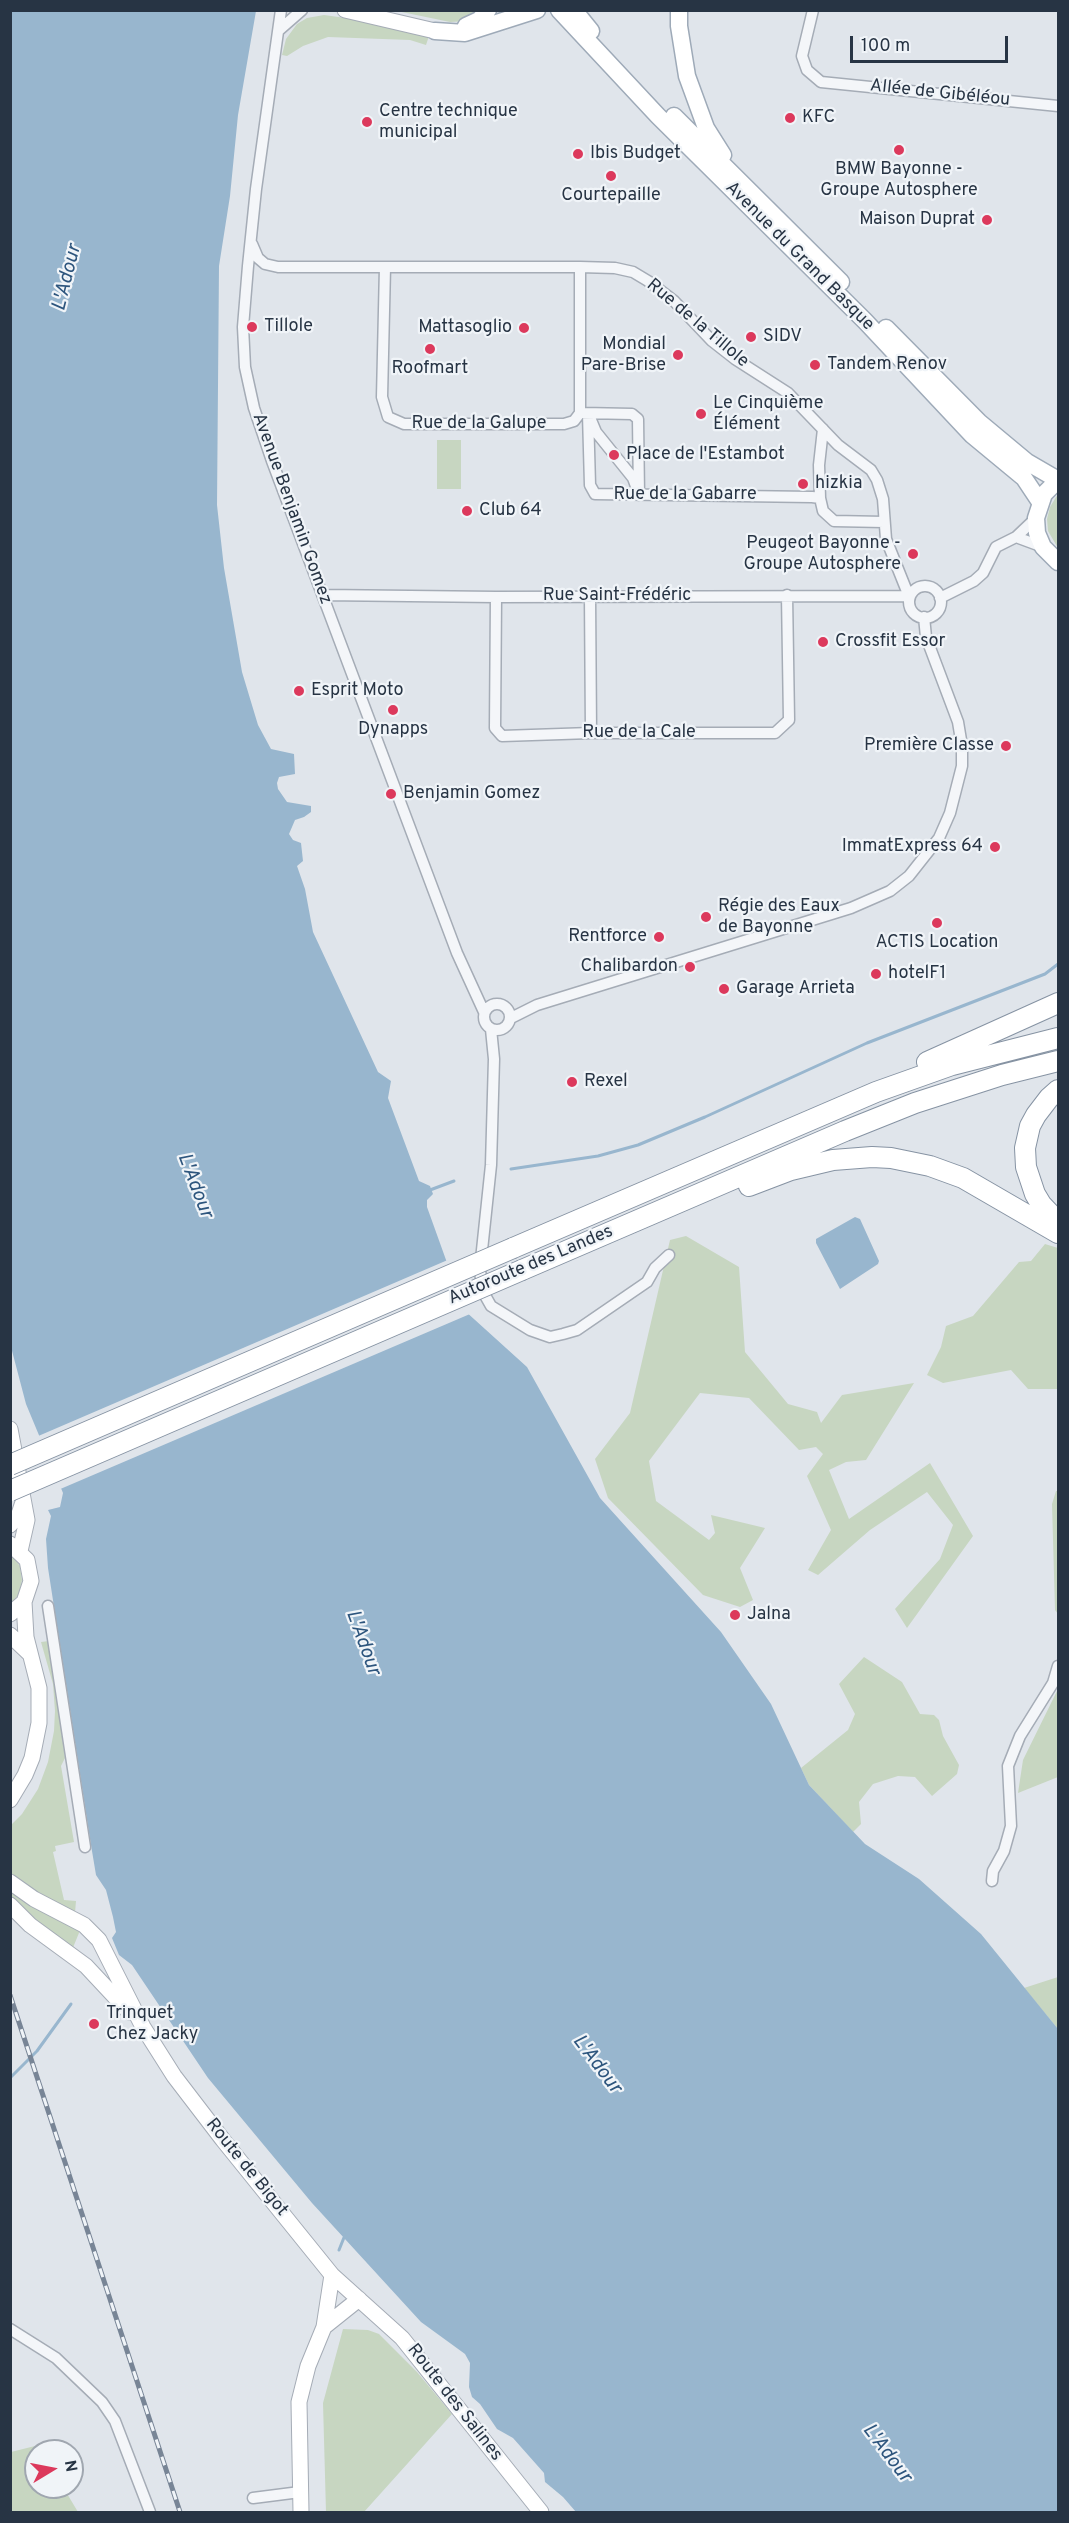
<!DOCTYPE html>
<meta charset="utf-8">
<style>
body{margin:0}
#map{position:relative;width:1069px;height:2523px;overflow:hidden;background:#e0e5eb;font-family:Overpass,sans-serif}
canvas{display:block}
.frame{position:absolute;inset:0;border:12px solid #273444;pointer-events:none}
.north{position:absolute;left:24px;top:2439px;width:60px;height:60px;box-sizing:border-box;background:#f0f4f8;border:2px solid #a0a7b0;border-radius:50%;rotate:80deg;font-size:16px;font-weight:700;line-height:24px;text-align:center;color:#273444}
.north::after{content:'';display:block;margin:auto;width:21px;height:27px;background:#dc395c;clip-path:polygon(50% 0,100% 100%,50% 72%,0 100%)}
.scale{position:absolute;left:850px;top:36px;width:158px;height:27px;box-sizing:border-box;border:3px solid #273444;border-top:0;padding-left:8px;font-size:18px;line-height:21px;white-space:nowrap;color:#273444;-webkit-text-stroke:4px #f0f4f8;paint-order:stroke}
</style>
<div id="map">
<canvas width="1069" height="2523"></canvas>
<div class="frame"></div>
<div class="north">N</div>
<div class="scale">100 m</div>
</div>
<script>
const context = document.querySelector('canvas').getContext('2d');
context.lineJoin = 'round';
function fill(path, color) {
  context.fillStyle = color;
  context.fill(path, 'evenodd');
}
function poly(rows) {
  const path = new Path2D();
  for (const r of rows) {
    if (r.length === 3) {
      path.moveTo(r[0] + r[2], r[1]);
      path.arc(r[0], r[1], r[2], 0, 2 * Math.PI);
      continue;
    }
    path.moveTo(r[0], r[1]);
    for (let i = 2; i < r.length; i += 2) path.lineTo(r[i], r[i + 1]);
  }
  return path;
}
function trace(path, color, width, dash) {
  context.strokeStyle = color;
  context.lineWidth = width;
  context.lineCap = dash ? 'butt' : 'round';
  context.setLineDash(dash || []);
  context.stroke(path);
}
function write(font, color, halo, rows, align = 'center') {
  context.font = font + ' Overpass,sans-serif';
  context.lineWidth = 4.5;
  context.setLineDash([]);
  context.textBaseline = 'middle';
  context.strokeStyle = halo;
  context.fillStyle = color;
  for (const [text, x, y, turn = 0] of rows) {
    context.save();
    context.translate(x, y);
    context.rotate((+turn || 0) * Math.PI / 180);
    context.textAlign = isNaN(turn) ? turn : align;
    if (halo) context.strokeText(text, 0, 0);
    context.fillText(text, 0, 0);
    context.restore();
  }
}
fill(poly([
 [434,10,437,12,482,11,469,21,450,22,397,11],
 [324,15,353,19,429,36,426,45,410,40,328,37,303,46,287,56,282,55,286,39,297,24,307,18],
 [437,440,461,440,461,489,437,489],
 [1058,494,1058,548,1048,531,1047,519,1050,507],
 [686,1236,739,1267,745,1352,788,1404,817,1412,821,1423,842,1395,914,1383,866,1460,846,1462,829,1470,849,1519,930,1463,973,1536,907,1628,895,1609,940,1559,953,1525,927,1492,870,1530,818,1575,808,1570,831,1530,807,1476,823,1454,816,1447,799,1450,749,1398,700,1393,649,1461,656,1501,709,1540,715,1533,711,1515,765,1528,740,1568,753,1600,740,1607,703,1595,608,1498,595,1459,630,1413,670,1240],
 [1045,1244,1058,1248,1058,1389,1028,1389,1011,1370,943,1383,927,1375,941,1347,946,1326,973,1316,1019,1262,1031,1261],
 [1056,1491,1058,1491,1058,1614,1055,1610,1052,1504],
 [11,1554,20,1566,22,1580,19,1594,11,1604],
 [49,1641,65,1758,61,1766,74,1842,55,1846,56,1851,53,1852,64,1900,76,1901,75,1913,11,1877,10,1826,22,1814,38,1789,48,1762,54,1731,55,1711,53,1684,41,1642],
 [864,1657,902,1682,920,1714,934,1715,939,1720,943,1736,959,1765,957,1774,932,1796,915,1777,898,1776,873,1784,859,1802,861,1824,853,1832,809,1785,801,1768,848,1730,855,1714,839,1684],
 [1058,1689,1058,1777,1018,1793,1023,1760],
 [10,1886,81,1928,72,1950,11,1900],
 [1058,1977,1058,2029,1024,1988],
 [343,2329,368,2330,379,2334,417,2372,452,2414,364,2512,326,2512,323,2403],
 [39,2445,43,2451,36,2451,36,2487,63,2487,78,2512,11,2512,11,2452]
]), '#c7d6c1');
fill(poly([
 [10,11,256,11,238,115,230,196,219,266,217,505,224,568,242,672,258,725,271,749,294,754,295,774,279,777,277,783,278,789,287,802,311,806,311,812,304,817,295,820,289,834,293,840,301,843,303,861,297,866,305,889,313,932,378,1072,391,1081,388,1098,419,1181,430,1186,433,1194,427,1200,427,1207,464,1310,527,1367,600,1498,721,1632,771,1704,809,1785,865,1844,919,1879,981,1934,1058,2029,1058,2512,576,2512,563,2497,545,2482,544,2473,513,2438,497,2429,480,2404,472,2397,469,2387,470,2363,465,2354,421,2322,312,2203,208,2078,132,1965,119,1955,112,1938,116,1932,113,1917,106,1890,96,1875,90,1839,48,1568,46,1539,51,1516,48,1510,60,1507,63,1493,26,1404,11,1347],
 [855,1217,860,1219,879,1261,878,1264,840,1289,816,1243,816,1239]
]), '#98b6ce');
fill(poly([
 [450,1259,467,1309,470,1314,58,1490,36,1437]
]), '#e0e5eb');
trace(poly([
 [511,1169,598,1156,638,1145,705,1117,867,1043,1045,974,1058,964],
 [430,1190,454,1181],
 [10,2078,37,2051,71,2004],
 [339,2250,345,2235]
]), '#98b6ce', 3);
const street = poly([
 [281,10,256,189,248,266,243,327,245,367,254,408,272,461,457,953,484,1012],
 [813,10,802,56,807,70,821,82,1058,106],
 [278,31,302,10],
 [252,244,258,258,265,264,278,267,580,267,615,268,633,272,648,281,674,301,712,341,735,359,788,393,838,445,871,470,877,480,883,499,886,539,906,589,911,594],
 [385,267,382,397,388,417,404,424,564,424,574,421,580,413],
 [580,267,580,413],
 [583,413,632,414,638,419,639,495],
 [588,414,590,485,595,494,812,497,820,498,823,511,834,521,884,522],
 [591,420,596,432,633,478,637,489],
 [820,498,819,465,823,429],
 [1016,537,1043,547],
 [925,602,16],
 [323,595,496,597,910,596],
 [590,596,591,733],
 [496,597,495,728,502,736,591,733,775,733,789,720,787,595],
 [940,598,974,581,983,573,996,547,1016,537,1036,518],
 [497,1017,13],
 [511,1018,537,1005,851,908,890,891,909,876,939,838,950,813,962,766,962,746,958,722,926,637,924,617],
 [491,1029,494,1059,491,1165,480,1269,482,1290,491,1306,530,1330,550,1337,563,1334,577,1330,647,1282,655,1268,669,1255],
 [48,1606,85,1847],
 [992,1881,993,1871,1004,1851,1011,1826,1008,1766,1020,1736,1053,1683,1058,1666],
 [10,2329,56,2358,102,2402,115,2421,150,2512],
 [253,2498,300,2492]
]);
const secondary = poly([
 [345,10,435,31],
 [10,1429,27,1520,20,1551],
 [10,1525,19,1514,23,1502],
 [10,1544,27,1560,31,1581,24,1602,10,1614],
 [10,1635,30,1654],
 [10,1800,25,1775,32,1758,39,1723,39,1688,26,1637,24,1602],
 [10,1882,34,1899,84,1925,99,1940,143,2027,174,2076,223,2140,332,2275,402,2338,541,2512],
 [10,1905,30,1925,86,1966,129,2012],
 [324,2327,359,2299],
 [301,2512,299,2402,308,2366,324,2327,332,2275]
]);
const primary = poly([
 [559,10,658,116,865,321,972,435,1024,478,1040,502],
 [574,10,591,31],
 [679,10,679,26,687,76,706,128,723,155],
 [466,26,479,20,488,10],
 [435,31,465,33,537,10],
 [674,116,841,282],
 [886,328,979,422,1027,462,1058,480],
 [1058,480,1044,494,1036,518,1037,533,1043,547,1058,562]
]);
const highway = poly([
 [927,1062,1058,1003],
 [1058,1090,1049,1098,1036,1115,1030,1126,1025,1148,1026,1167,1035,1194,1041,1204,1058,1222],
 [749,1186,791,1170,833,1160,872,1157,891,1158,930,1166,963,1178,1058,1233],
 [513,1248,876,1092,952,1065,1058,1038],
 [522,1270,845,1131,915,1103,1002,1075,1058,1061]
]);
trace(street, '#a5acb6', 13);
trace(secondary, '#a5acb6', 17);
trace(primary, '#9eaab8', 19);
trace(highway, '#8693a3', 22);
trace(street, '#f4f6f9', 10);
trace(secondary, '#fff', 15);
trace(primary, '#fff', 16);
trace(highway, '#fff', 20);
const rail = poly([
 [10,1995,180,2512]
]);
trace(rail, '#788596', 5);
trace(rail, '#f0f4f8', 3, [9]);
const highwayBridge = poly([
 [10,1465,513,1248],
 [10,1491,522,1270]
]);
trace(highwayBridge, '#8693a3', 22, []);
trace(highwayBridge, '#fff', 20);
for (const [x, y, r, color] of [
 [790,118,6,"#dc395c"],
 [367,122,6,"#dc395c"],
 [899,150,6,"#dc395c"],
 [578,154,6,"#dc395c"],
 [611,176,6,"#dc395c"],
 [987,220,6,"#dc395c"],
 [252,327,6,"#dc395c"],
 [524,328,6,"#dc395c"],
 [751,337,6,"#dc395c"],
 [430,349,6,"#dc395c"],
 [678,355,6,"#dc395c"],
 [815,365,6,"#dc395c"],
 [701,414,6,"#dc395c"],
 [614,455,6,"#dc395c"],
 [803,484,6,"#dc395c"],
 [467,511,6,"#dc395c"],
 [913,554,6,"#dc395c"],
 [823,642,6,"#dc395c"],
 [299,691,6,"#dc395c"],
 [393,710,6,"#dc395c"],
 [1006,746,6,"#dc395c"],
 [391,794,6,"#dc395c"],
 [995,847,6,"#dc395c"],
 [706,917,6,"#dc395c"],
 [937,923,6,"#dc395c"],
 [659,937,6,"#dc395c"],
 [690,967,6,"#dc395c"],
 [876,974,6,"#dc395c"],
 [724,989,6,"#dc395c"],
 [572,1082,6,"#dc395c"],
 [735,1615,6,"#dc395c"],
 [94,2024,6,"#dc395c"]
]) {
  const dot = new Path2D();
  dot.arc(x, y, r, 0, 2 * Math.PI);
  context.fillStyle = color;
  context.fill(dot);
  trace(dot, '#f0f4f8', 2);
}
write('18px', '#273444', '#f0f4f8', [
 ["Allée de Gibéléou",940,94,6],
 ["Avenue du Grand Basque",799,257,45],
 ["Rue de la Tillole",697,324,40],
 ["Rue de la Galupe",479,424],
 ["Rue de la Gabarre",685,495],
 ["Avenue Benjamin Gomez",291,509,70],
 ["Rue Saint-Frédéric",617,596],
 ["Rue de la Cale",639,733],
 ["Autoroute des Landes",531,1266,-23],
 ["Route de Bigot",246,2168,51],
 ["Route des Salines",454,2403,52]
]);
write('18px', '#273444', '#f0f4f8', [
 ["Centre technique",379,112],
 ["municipal",379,133],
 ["KFC",802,118],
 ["Ibis Budget",590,154],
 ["BMW Bayonne -",899,170,"center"],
 ["Groupe Autosphere",899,191,"center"],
 ["Courtepaille",611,196,"center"],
 ["Maison Duprat",975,220,"right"],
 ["Tillole",264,327],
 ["Mattasoglio",512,328,"right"],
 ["SIDV",763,337],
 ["Mondial",666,345,"right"],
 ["Pare-Brise",666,366,"right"],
 ["Tandem Renov",827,365],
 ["Roofmart",430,369,"center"],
 ["Le Cinquième",713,404],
 ["Élément",713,425],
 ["Place de l'Estambot",626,455],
 ["hizkia",815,484],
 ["Club 64",479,511],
 ["Peugeot Bayonne -",901,544,"right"],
 ["Groupe Autosphere",901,565,"right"],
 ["Crossfit Essor",835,642],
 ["Esprit Moto",311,691],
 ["Dynapps",393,730,"center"],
 ["Première Classe",994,746,"right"],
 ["Benjamin Gomez",403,794],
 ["ImmatExpress 64",983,847,"right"],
 ["Régie des Eaux",718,907],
 ["de Bayonne",718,928],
 ["Rentforce",647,937,"right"],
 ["ACTIS Location",937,943,"center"],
 ["Chalibardon",678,967,"right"],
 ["hotelF1",888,974],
 ["Garage Arrieta",736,989],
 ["Rexel",584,1082],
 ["Jalna",747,1615],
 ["Trinquet",106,2014],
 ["Chez Jacky",106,2035]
], 'left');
write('italic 20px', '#2d557d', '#f0f4f8', [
 ["L'Adour",68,278,-76],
 ["L'Adour",194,1186,69],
 ["L'Adour",362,1643,70],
 ["L'Adour",596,2065,53],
 ["L'Adour",886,2454,53]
]);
</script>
